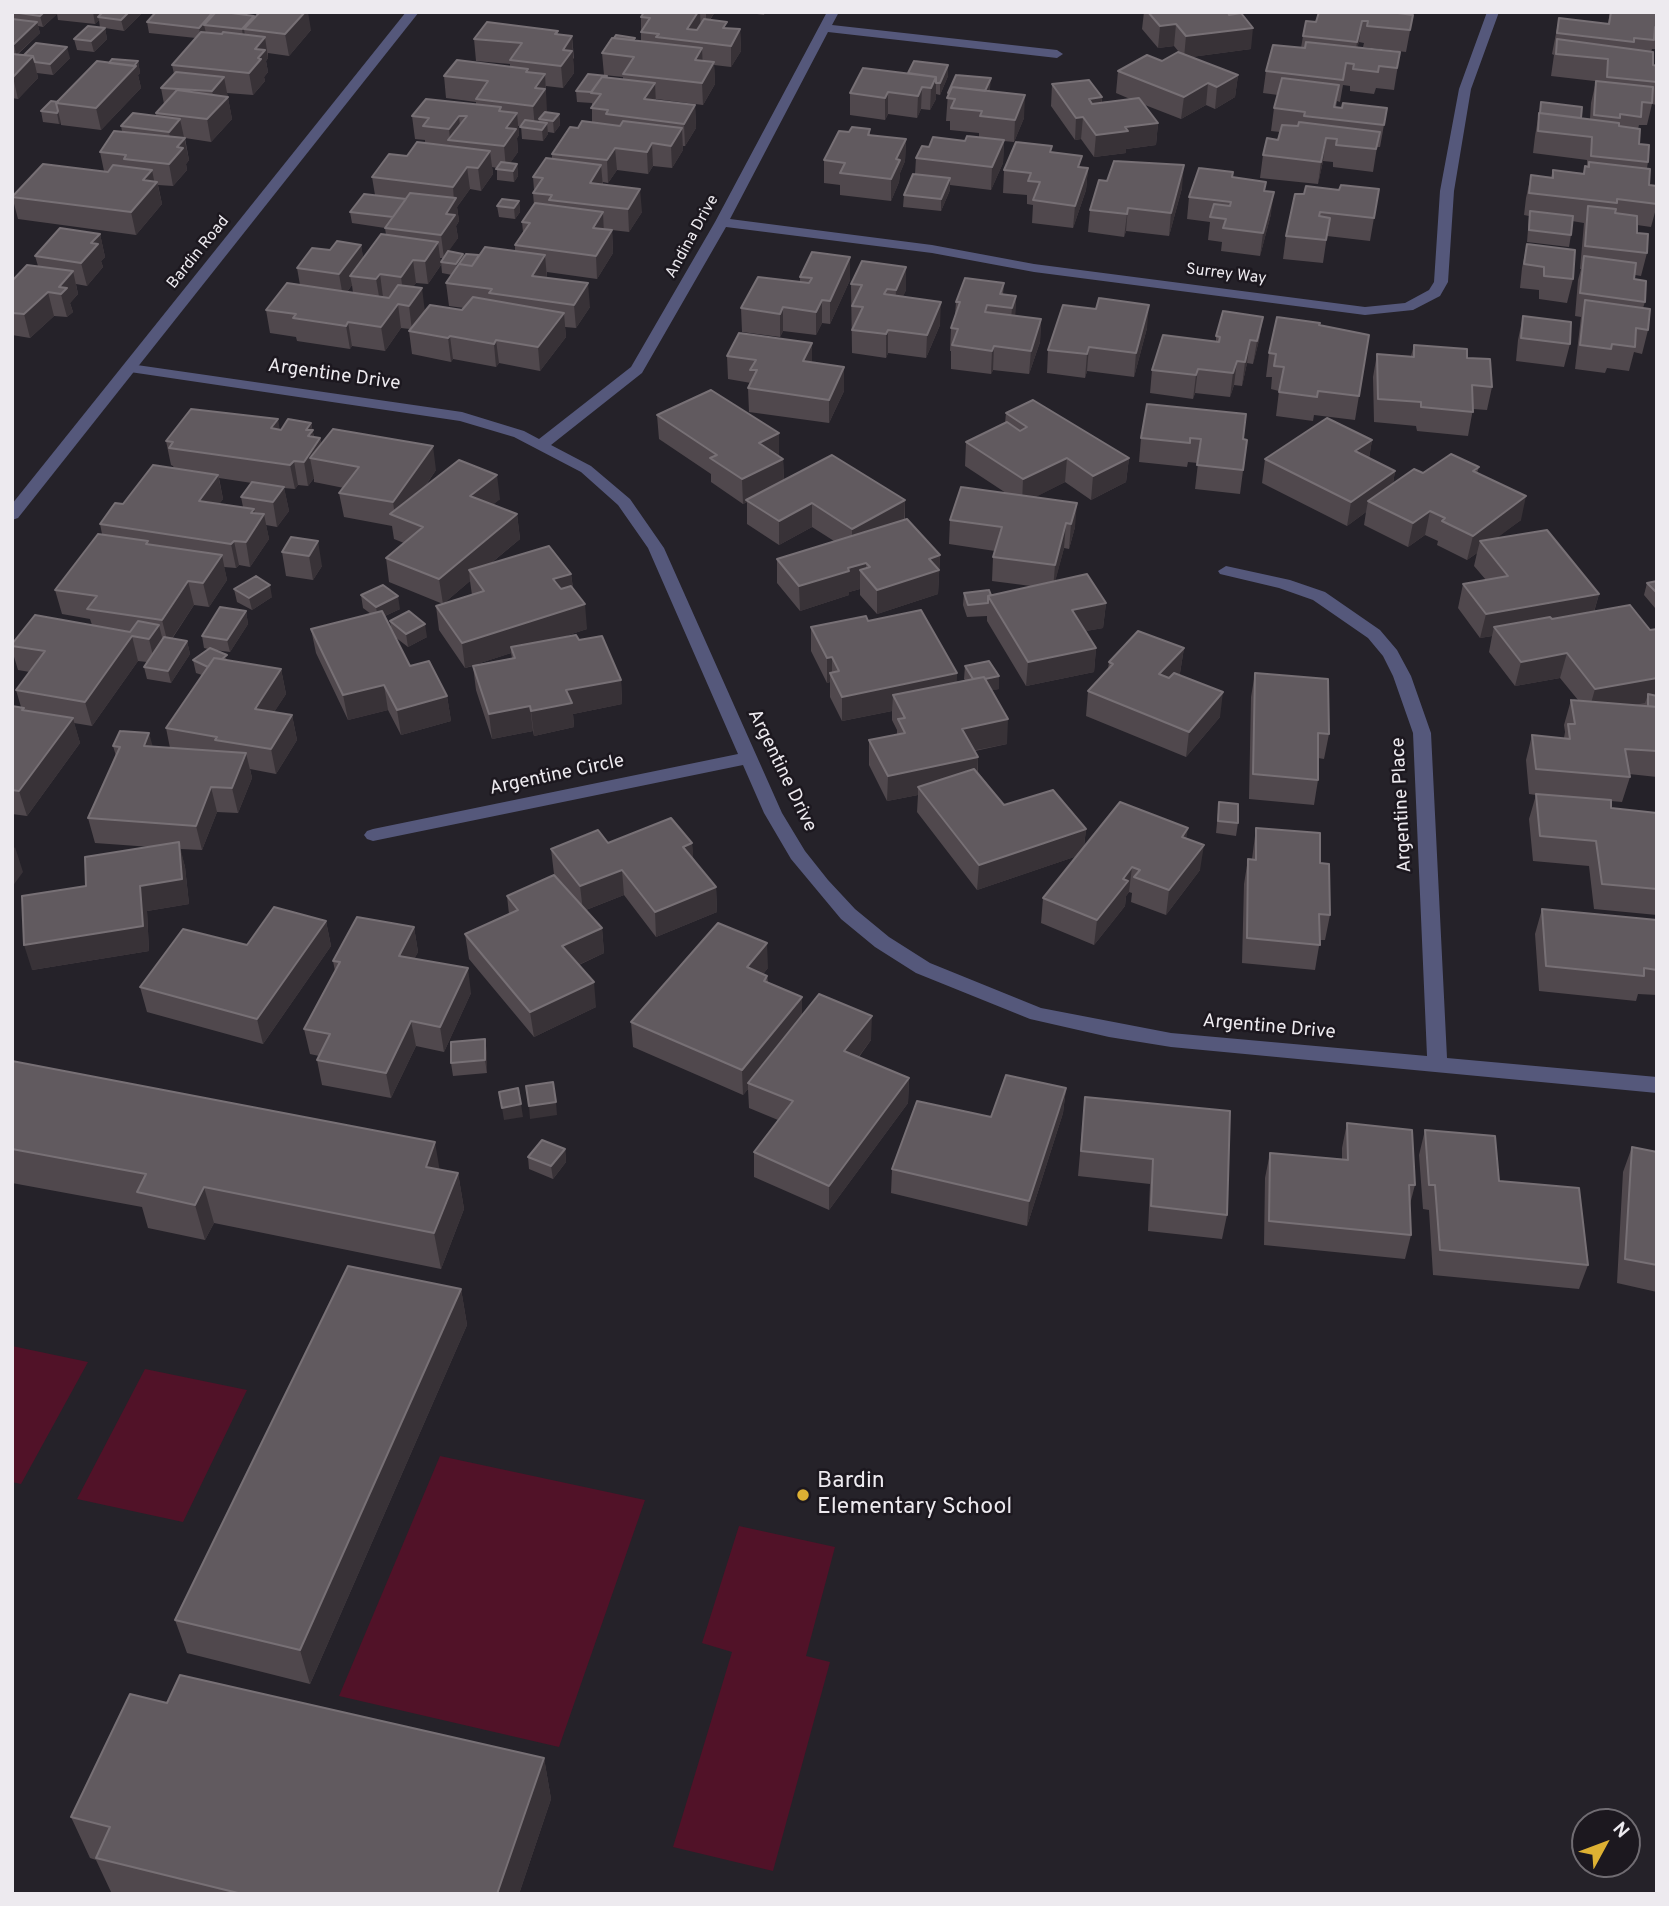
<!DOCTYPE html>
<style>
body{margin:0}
#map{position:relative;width:1669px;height:1906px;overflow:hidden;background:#252229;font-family:Overpass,sans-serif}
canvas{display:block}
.frame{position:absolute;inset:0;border:14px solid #edeaef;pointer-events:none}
.north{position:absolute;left:1571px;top:1808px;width:70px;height:70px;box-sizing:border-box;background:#1c181f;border:2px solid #706c72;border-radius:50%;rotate:49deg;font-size:19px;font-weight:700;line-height:28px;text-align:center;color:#edeaef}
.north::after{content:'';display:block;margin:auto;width:24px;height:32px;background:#deb133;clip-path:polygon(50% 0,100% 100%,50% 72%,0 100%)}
</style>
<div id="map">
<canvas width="1669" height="1906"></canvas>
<div class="frame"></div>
<div class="north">N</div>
</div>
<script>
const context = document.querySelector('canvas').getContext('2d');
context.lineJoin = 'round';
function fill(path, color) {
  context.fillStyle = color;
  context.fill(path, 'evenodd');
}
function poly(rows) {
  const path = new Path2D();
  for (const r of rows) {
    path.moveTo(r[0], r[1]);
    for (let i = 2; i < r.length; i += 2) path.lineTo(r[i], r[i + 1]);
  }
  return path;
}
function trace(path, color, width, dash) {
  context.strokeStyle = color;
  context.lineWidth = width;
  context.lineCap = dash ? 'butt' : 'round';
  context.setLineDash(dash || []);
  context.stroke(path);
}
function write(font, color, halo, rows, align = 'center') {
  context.font = font + ' Overpass,sans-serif';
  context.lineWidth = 5;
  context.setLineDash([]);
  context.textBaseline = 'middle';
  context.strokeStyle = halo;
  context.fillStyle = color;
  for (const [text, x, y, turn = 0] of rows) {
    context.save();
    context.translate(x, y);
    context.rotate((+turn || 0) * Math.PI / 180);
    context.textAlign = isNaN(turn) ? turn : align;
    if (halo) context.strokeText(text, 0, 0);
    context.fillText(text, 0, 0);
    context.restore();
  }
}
fill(poly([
 [12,1346,88,1362,21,1484,12,1482],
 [145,1369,247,1390,183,1522,77,1499],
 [440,1456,645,1500,559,1747,339,1696],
 [739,1526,835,1547,806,1656,830,1662,773,1871,673,1847,732,1652,702,1643]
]), '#511228');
fill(poly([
 [827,12,839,12,832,25,1057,50,1063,54,1057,58,828,32,730,219,932,245,1034,264,1365,307,1405,303,1429,290,1434,282,1440,191,1459,89,1487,12,1499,12,1471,89,1454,191,1448,282,1440,296,1413,310,1365,315,1034,272,932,253,726,227,642,373,551,445,591,466,630,499,664,548,782,813,805,851,828,880,855,909,889,937,930,963,1041,1008,1171,1033,1427,1056,1413,733,1393,676,1383,656,1368,638,1313,600,1279,588,1220,574,1218,571,1226,566,1290,580,1325,592,1380,630,1397,650,1411,676,1431,733,1447,1058,1657,1077,1657,1093,1171,1047,1109,1037,1030,1019,916,973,875,947,841,919,791,859,764,813,743,765,373,841,367,839,364,835,367,831,373,829,738,754,648,548,618,505,581,472,514,437,460,421,130,372,123,368,130,364,462,412,524,431,539,439,631,367,715,222,827,12]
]), '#55587b');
fill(poly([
 [406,12,419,12,18,518,12,520,12,504,406,12]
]), '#55587b');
fill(poly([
 [12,12,142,12,142,13,124,31,105,28,107,39,94,52,77,50,74,39,100,28,99,20,95,24,58,20,57,14,43,27,38,26,40,33,17,55,70,58,53,75,37,73,38,78,18,99,12,98],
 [644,12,715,12,710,20,727,28,740,29,741,51,731,67,714,65,715,84,703,105,656,99,656,101,695,105,696,128,685,146,683,146,683,150,672,168,653,166,648,174,617,170,608,183,603,182,603,185,642,212,629,232,612,230,613,253,597,279,547,272,547,278,590,307,576,328,565,327,566,337,540,371,499,363,496,367,453,359,451,362,412,354,409,331,410,329,401,328,385,351,352,346,350,349,297,341,296,337,270,333,266,310,300,285,297,268,330,250,361,245,363,258,386,235,385,228,352,223,350,212,375,195,372,177,425,144,425,140,415,139,412,116,476,104,476,102,446,98,444,76,510,67,510,64,476,61,474,39,558,31,558,34,572,36,574,58,573,59,574,73,563,88,546,86,546,112,559,114,560,125,554,133,548,132,548,134,543,141,522,139,521,126,518,126,519,135,517,138,518,152,510,163,517,164,518,176,514,182,497,180,497,168,492,167,493,174,481,191,470,189,457,207,459,221,456,226,458,238,448,251,463,254,464,257,515,251,515,245,523,232,522,222,534,205,533,193,534,190,533,177,552,159,552,154,578,128,592,122,592,103,577,102,576,91,607,77,623,79,623,77,604,75,602,53,636,41,641,41,641,17],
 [440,258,443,258,441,262,442,273,452,275,446,283,449,306,464,308,462,310,425,311,413,287,416,283,428,284,441,265],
 [352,285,353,293,347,292],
 [743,12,765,12,764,15],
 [1144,12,1228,12,1251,49,1191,57,1238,75,1235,97,1215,109,1206,105,1181,119,1145,105,1158,123,1156,145,1126,149,1126,153,1094,157,1081,139,1075,140,1051,106,1052,84,1102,97,1102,102,1130,99,1116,93,1118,71,1162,61,1179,52,1174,46,1158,48,1142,29],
 [1319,12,1412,12,1412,15,1413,15,1406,52,1363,47,1364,43,1359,42,1357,47,1400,52,1394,90,1376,88,1374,94,1350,91,1350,86,1343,85,1340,102,1337,101,1336,107,1387,108,1380,147,1377,147,1373,172,1333,167,1333,162,1323,161,1318,184,1260,178,1263,155,1278,140,1280,132,1271,131,1274,108,1278,95,1263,93,1266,71,1301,48,1303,36,1316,22],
 [1586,12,1605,12,1604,14],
 [1610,12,1657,12,1657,49,1652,49,1651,52,1653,65,1657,66,1657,105,1652,104,1647,125,1639,125,1638,129,1639,144,1648,162,1647,168,1649,185,1657,186,1657,205,1651,227,1637,225,1637,233,1647,253,1641,276,1635,275,1634,279,1645,302,1643,308,1648,330,1642,354,1634,352,1629,371,1607,368,1605,373,1575,369,1581,317,1575,316,1578,280,1581,269,1580,269,1584,223,1572,221,1571,235,1569,247,1527,242,1529,216,1524,215,1526,198,1531,175,1551,177,1553,170,1583,173,1585,166,1587,166,1587,160,1533,153,1535,136,1541,102,1581,118,1590,119,1591,103,1596,81,1603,82,1551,76,1554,55,1552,54,1559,18,1608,24],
 [254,16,254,18,311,30,289,56,268,53,268,58,266,61,268,72,264,77,265,81,253,95,227,93,232,119,211,142,185,138,189,160,186,164,187,170,173,186,158,185,162,204,136,235,18,219,12,196,104,171,100,152,122,131,121,126,156,116,156,113,164,104,161,88,174,74,172,65,196,38,149,33,147,22],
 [138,61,140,73,138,75,141,88,101,130,61,125,61,123,59,124,43,122,41,111,58,102,109,63],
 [948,65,948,76,940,95,936,94,936,99,930,110,921,109,917,118,888,114,885,120,850,115,850,93,908,73],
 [990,89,990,91,1024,118,1014,142,1004,141,1003,163,991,190,950,185,950,190,941,211,903,207,904,195,915,174,916,158,929,147,965,141,979,137,979,133,950,130,950,121,946,121,948,93],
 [870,129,870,135,906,139,905,161,900,173,899,182,891,201,840,195,840,185,824,183,824,160,849,132],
 [1052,152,1082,167,1088,168,1086,190,1073,228,1032,223,1033,205,1027,204,1027,195,1003,193,1004,170],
 [1233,172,1232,178,1265,191,1271,214,1260,256,1221,251,1222,242,1208,240,1210,222,1187,219,1189,197],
 [1182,188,1169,236,1126,231,1124,237,1088,232,1090,210],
 [1379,189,1370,241,1327,236,1323,263,1283,259,1286,236,1304,194,1339,190],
 [519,201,520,212,515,219,499,217,497,206],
 [100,234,105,257,101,261,103,267,87,286,76,284,78,294,70,303,73,312,67,317,54,316,30,338,12,335,12,281,38,266,35,256],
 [1527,244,1573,279,1567,303,1539,299,1539,290,1520,288,1522,268],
 [800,277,850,280,830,324,822,323,816,335,783,331,780,337,742,332,741,308,800,282],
 [1004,283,1003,294,1016,296,1015,316,1041,319,1040,342,1029,374,993,370,991,374,951,369,951,351,950,351,951,328,955,315,956,302],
 [851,284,906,290,903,296,940,325,926,358,888,353,886,358,852,353],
 [1096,309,1147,328,1134,377,1087,371,1085,378,1047,373,1048,350],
 [1523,316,1570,344,1564,367,1516,361,1518,340],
 [1263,317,1259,340,1253,364,1247,363,1242,386,1234,385,1230,397,1195,393,1193,399,1150,393,1152,370,1216,342,1216,336],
 [1319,325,1369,335,1355,420,1314,415,1313,421,1276,416,1279,391,1271,389,1272,377,1266,377,1269,353],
 [1414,345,1467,358,1492,387,1487,410,1473,409,1468,436,1417,431,1416,426,1374,422,1373,377,1377,354,1411,356],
 [727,356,812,362,844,391,829,423,749,412,748,388,751,383,728,379],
 [1147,404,1243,439,1247,440,1240,494,1195,489,1198,463,1188,462,1187,467,1139,462,1141,438],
 [1006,413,1129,458,1126,482,1091,500,1065,482,1035,497,1075,527,1069,549,1064,548,1055,581,1106,603,1103,628,1086,631,1096,648,1094,672,1026,686,987,621,987,616,967,617,963,605,964,593,991,595,1031,586,992,581,993,557,995,551,949,544,950,520,1006,493,965,466,966,442,1005,423],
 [657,415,779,456,783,459,784,481,905,500,905,520,940,555,938,594,877,614,860,595,860,589,849,592,849,595,800,611,777,583,777,559,834,541,812,527,779,545,747,524,747,502,743,504,711,482,711,474,659,439],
 [311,423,314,437,320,438,321,444,436,470,424,488,500,499,492,505,517,514,520,539,490,564,571,574,573,588,587,629,556,639,579,640,621,680,622,704,573,714,574,727,534,736,533,731,492,739,476,690,473,666,465,668,439,630,436,606,443,604,389,582,386,558,404,543,394,539,392,526,344,517,339,493,344,488,314,482,314,478,308,486,298,485,295,489,284,488,289,511,277,527,266,525,269,539,250,567,239,565,236,568,224,567,227,580,209,607,194,605,172,639,187,641,190,654,171,683,147,679,144,667,147,662,138,661,92,726,74,723,80,743,27,816,12,814,12,706,21,707,16,690,30,672,18,670,12,650,12,644,92,625,90,619,62,614,55,590,102,534,100,524,123,504,174,468,173,466,171,465,166,441,280,430],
 [219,478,252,483,241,497,243,507,219,504,223,499],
 [470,581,472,595,443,604],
 [511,653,512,658,474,665],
 [1372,440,1369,458,1395,471,1393,484,1423,473,1479,467,1477,473,1521,520,1496,538,1599,594,1594,612,1650,630,1657,629,1657,777,1629,774,1630,777,1622,802,1611,801,1611,808,1657,813,1657,915,1594,909,1589,866,1533,861,1529,819,1536,795,1529,794,1526,760,1532,735,1564,738,1565,732,1564,725,1571,700,1578,700,1560,678,1515,686,1489,652,1492,636,1480,638,1458,608,1463,584,1486,580,1474,566,1477,553,1467,560,1437,545,1438,541,1425,535,1408,547,1364,525,1366,512,1347,526,1262,483,1265,459],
 [291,537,322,566,313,580,286,576,282,552],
 [1657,581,1657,607,1655,608,1644,595,1647,583],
 [234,589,272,597,252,610,237,602],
 [361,595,400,609,385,616,391,628,390,621,427,637,408,647,395,637,410,666,447,696,451,721,401,735,388,710,348,720,316,653,311,629,371,614,363,608],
 [246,611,248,624,230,652,215,650,228,660,281,669,286,694,274,712,292,715,297,740,276,774,250,769,252,778,238,813,217,812,202,850,180,849,185,867,189,904,147,911,149,951,32,970,86,886,151,847,95,843,88,818,116,756,113,746,170,748,166,728,202,675,196,673,193,660,208,649,204,648,202,636],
 [868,621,957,673,956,682,965,680,964,679,965,666,999,689,991,690,1007,744,975,751,978,757,978,772,1004,805,1086,829,1084,847,1186,838,1200,870,1166,915,1131,902,1132,893,1129,892,1126,896,1125,906,1094,945,1041,923,1043,898,1077,856,977,890,917,812,918,795,887,801,869,765,869,740,897,735,897,730,892,720,892,711,842,721,830,697,830,682,827,683,811,651,811,627],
 [1184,648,1180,673,1179,675,1220,717,1186,757,1086,716,1088,691,1108,669,1109,662],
 [1255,673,1329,734,1324,759,1318,758,1318,780,1314,805,1249,799,1251,697],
 [1219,802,1238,823,1236,836,1216,833],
 [1256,828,1320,863,1330,915,1325,940,1320,940,1315,970,1242,963,1244,884,1248,859,1252,859],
 [608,843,692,843,693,860,716,887,717,912,656,937,624,895,586,910,602,928,604,953,579,965,596,1007,534,1037,469,959,465,934,509,914,507,896,556,877,554,874,551,849],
 [1542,909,1657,920,1657,995,1638,994,1636,1001,1539,991,1535,934],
 [326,921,331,946,263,1044,147,1012,140,987],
 [414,927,418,952,414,959,471,993,444,1052,416,1046,391,1098,322,1085,317,1060,319,1056,310,1054,304,1029,335,971,333,961],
 [768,968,763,974,767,976,768,982,802,1016,871,1040,859,1057,909,1078,908,1103,829,1210,754,1177,754,1152,778,1120,749,1108,748,1089,743,1095,633,1047,631,1022],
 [485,1039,487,1073,453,1076,451,1063],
 [12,1061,440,1170,458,1173,464,1209,441,1269,214,1223,205,1240,148,1228,142,1207,12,1183],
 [1066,1088,1063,1113,1027,1226,891,1193,892,1169,991,1117],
 [1085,1097,1227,1215,1222,1239,1148,1231,1150,1184,1078,1176],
 [1347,1123,1415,1185,1410,1204,1411,1235,1405,1259,1264,1245,1265,1178,1270,1153,1342,1159,1342,1148],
 [1425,1130,1499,1181,1588,1265,1579,1289,1433,1275,1429,1210,1423,1209,1419,1155],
 [1632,1147,1657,1152,1657,1292,1617,1283,1623,1172],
 [565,1149,566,1162,553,1179,529,1169,528,1157],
 [461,1289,467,1325,310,1684,187,1653,175,1620],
 [544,1758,551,1799,519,1894,112,1894,96,1860,90,1858,71,1817]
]), '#50484d');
fill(poly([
 [44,12,56,12,57,14,43,27,40,16],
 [93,12,106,12,98,17,99,20,95,24],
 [129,12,142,13,124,31,121,20],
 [213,12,217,12,204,25,206,33,201,39,199,28],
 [305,12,308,12,311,30,289,56,285,34],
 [698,12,700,12,701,30,687,29],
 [706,12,715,12,706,25],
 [254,16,257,31,244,29,247,49,245,51,242,29],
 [1362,21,1359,42,1354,63,1357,42],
 [37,22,40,33,16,55,14,44],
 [1176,24,1174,46,1158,48,1160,26],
 [105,28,107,39,94,52,91,41],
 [1253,28,1251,49,1184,58,1186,36],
 [740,29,741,51,731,67,731,46],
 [572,36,574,73,563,88,561,66,563,50],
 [265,37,268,58,266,61,268,72,264,77,265,81,253,95,249,73,255,49],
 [67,47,70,58,53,75,50,64],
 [702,48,703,70,695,60],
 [33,56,38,78,18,99,13,77],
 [138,61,140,73,138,75,141,88,101,130,96,108],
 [714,62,715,84,703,105,702,83],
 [948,65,948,76,940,95,940,83],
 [545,74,547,111,541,120,539,119,539,121,535,128,533,106,535,88],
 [1238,75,1235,97,1215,109,1217,87],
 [224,77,232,119,211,142,207,119,216,110,212,91],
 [936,77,936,99,930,110,931,88],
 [991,78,990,89,982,108,983,97],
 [655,83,656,105,644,99],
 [1208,83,1206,105,1181,119,1184,97],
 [922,87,921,109,917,118,918,96],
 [888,92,888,114,885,120,885,98],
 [1025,95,1024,118,1014,142,1015,120],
 [1102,97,1100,119,1089,99],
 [695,105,696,128,685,146,684,124],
 [58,111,61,123,59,124,57,113],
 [517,113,519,135,517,138,518,152,506,169,504,146,506,128],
 [559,114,560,125,554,133,553,121],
 [459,116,461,138,450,140,449,129],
 [1083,117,1081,139,1075,140,1076,118],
 [180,119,189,160,186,164,187,170,173,186,169,164,173,154,169,132],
 [547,123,548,134,543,141,542,130],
 [1158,123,1156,145,1126,149,1126,153,1094,157,1096,135,1125,127],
 [682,128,683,150,672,168,671,146],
 [1326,138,1323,161,1318,184,1321,162],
 [906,139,905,161,900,173,899,182,891,201,891,179,896,159],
 [1004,140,1003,163,991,190,992,167],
 [652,143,653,166,648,174,647,152],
 [615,148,617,170,608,183,607,160],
 [490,151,493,174,481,191,478,168],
 [517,164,518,176,514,182,513,171],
 [601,165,603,187,592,206,590,183],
 [1184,165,1182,188,1169,236,1171,213],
 [467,167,470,189,457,207,459,221,456,226,458,238,444,258,441,235,446,214,454,201,453,187],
 [1088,168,1086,190,1073,228,1075,206],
 [152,170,155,185,157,182,162,204,136,235,131,212,143,180],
 [950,178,950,190,941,211,941,199],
 [640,189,642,212,629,232,628,209],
 [1274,192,1271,214,1260,256,1263,233],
 [519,201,520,212,515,219,514,208],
 [1128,208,1126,231,1124,237,1127,214],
 [603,212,604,235,593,228],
 [612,230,613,253,597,279,596,256],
 [100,234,105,257,101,261,103,267,87,286,81,263,91,243],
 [438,242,441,265,428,284,425,261],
 [361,245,365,268,350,276,352,285,343,297,339,274],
 [463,254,465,266,458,275,456,264],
 [545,255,547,278,532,276],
 [850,257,850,280,830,324,830,301],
 [413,260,416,283,404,300,401,277],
 [906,267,906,290,895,314,896,290],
 [73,271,78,294,70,303,73,312,67,317,59,287],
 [380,274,383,297,380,302,376,279],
 [588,283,590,307,576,328,574,305],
 [422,288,425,312,412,330,409,306],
 [48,292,54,316,30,338,24,314],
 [1016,296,1015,319,1010,331,1012,308],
 [822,300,822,323,816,335,816,312],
 [941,302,940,325,926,358,927,335],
 [398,304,401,328,385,351,381,327],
 [1149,305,1147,328,1134,377,1136,353],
 [783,307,783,331,780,337,780,314],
 [564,313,566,337,540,371,538,347],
 [1263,317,1259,340,1253,364,1257,341],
 [1041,319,1040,342,1029,374,1031,351],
 [348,322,352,346,350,349,346,326],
 [888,330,888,353,886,358,886,334],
 [450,336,453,359,451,362,448,338],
 [496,340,499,363,496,367,494,344],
 [1250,340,1247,363,1242,386,1245,362],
 [812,343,812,366,803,361],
 [994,346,993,370,991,374,992,351],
 [1089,347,1087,371,1085,378,1087,354],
 [1237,361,1234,385,1230,397,1233,373],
 [844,367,844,391,829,423,829,400],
 [1198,369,1195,393,1193,399,1196,375],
 [278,419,282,443,271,428],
 [311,423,315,445,320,438,324,461,310,458,314,478,308,486,304,462,306,430],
 [779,433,779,457,759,443],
 [1372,440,1368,464,1355,451],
 [433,446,436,470,402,519,395,516,393,502],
 [1067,458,1065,482,1022,504,1023,479],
 [1129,458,1126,482,1091,500,1093,476],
 [783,459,784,483,746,500,747,502,743,504,742,479],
 [294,461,298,485,295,489,290,465],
 [1395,471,1391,495,1368,501,1366,512,1347,526,1351,502],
 [218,475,223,499,204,525,199,501],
 [497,475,500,499,473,521,470,496],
 [284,487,289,511,277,527,273,502],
 [1526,496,1521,520,1485,547,1480,541,1477,553,1467,560,1473,536],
 [905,500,904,524,852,553,852,529],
 [812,503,812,527,779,545,779,521],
 [1077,503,1075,527,1069,549,1071,524],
 [254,509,257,526,264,514,269,539,250,567,246,542,251,513],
 [1430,511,1425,535,1408,547,1413,523],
 [517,514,520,539,474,577,469,570,470,581,443,604,439,579],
 [1066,523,1064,548,1053,590,1055,565],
 [234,541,239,565,236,568,231,544],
 [318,541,322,566,313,580,309,556],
 [222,555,227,580,209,607,203,583],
 [940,555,938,594,877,614,877,590,929,559],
 [866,563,866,577,860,570,860,589,849,592,849,595,800,611,799,586],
 [571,574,574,598,556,604,553,579],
 [188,581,194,605,168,644,162,620],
 [270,585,272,597,252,610,249,598],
 [1599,594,1592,618,1494,627,1492,636,1480,638,1486,614],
 [398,596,400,609,378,619,376,607],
 [1106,603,1103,628,1070,634,1072,610],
 [585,604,587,629,513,653,511,647,511,653,465,668,462,643],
 [246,611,248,624,230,652,227,640],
 [425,624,427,637,408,647,406,634],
 [159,625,165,649,155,664,149,639],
 [132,636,138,661,92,726,85,702],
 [187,641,190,654,171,683,168,671],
 [1096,648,1094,672,1026,686,1028,662],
 [1184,648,1180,673,1156,699,1159,674],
 [1567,653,1560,678,1515,686,1521,662],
 [832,657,832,676,830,673,830,682,827,683,827,658],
 [281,669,286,694,260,734,255,709],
 [957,673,956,698,893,695,892,711,842,721,842,697],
 [999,676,999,689,974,694,975,682],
 [1657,678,1657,701,1648,694,1645,703,1588,714,1595,689],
 [621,680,622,704,573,714,574,727,534,736,531,711,566,690],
 [384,685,388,710,348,720,343,695],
 [1223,692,1220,717,1186,757,1189,732],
 [447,696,451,721,401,735,397,710],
 [530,706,533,731,492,739,489,714],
 [292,715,297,740,276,774,271,749],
 [73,718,80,743,27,816,19,791],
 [1008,719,1007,744,961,753,962,729],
 [149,733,156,758,144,746],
 [246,753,252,778,238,813,232,788],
 [978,757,977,782,918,787,918,795,887,801,888,776],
 [211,787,217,812,202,850,196,826],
 [1188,828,1184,853,1182,837],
 [1086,829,1083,854,977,890,979,865],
 [179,842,185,867,189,904,147,911,149,951,32,970,24,945,140,886],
 [692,843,694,868,683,847],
 [1204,845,1200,870,1166,915,1169,890],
 [15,847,23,872,12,887,12,851],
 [1132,867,1129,892,1126,896,1125,906,1094,945,1097,920,1123,879],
 [622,870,624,895,583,911,580,886],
 [716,887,717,912,656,937,655,912],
 [326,921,331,946,263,1044,257,1019],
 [414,927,418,952,403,981,399,956],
 [602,928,604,953,565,971,562,946],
 [767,943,768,968,748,992,747,967],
 [468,968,471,993,444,1052,440,1027],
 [594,982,596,1007,534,1037,530,1012],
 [802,997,802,1022,748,1083,748,1089,743,1095,742,1070],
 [872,1016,871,1040,844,1076,844,1051],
 [411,1021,416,1046,391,1098,386,1073],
 [485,1039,487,1052,487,1073,485,1060],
 [909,1078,908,1103,829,1210,829,1186],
 [1066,1088,1063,1113,1027,1226,1029,1201],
 [556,1102,557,1115,530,1119,529,1106],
 [521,1104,523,1117,504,1120,502,1108],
 [435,1142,441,1178,426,1167],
 [565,1149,566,1162,553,1179,551,1166],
 [458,1173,464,1209,441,1269,434,1233],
 [204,1187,214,1223,205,1240,195,1205],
 [461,1289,467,1325,310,1684,300,1650],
 [544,1758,551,1799,519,1894,497,1894]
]), '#383237');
const building = poly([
 [12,12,44,12,40,16,12,12],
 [103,12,129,12,121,20,98,17,103,12],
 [156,12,213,12,199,28,147,22,156,12],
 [216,12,224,12,254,16,242,29,204,25,216,12],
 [260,12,305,12,285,34,244,29,260,12],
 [644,12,698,12,687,29,697,30,704,19,727,22,723,28,740,29,731,46,656,37,659,34,641,32,650,18,641,17,644,12],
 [1148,12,1228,12,1229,15,1241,13,1253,28,1186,36,1176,24,1160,26,1148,12],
 [1319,12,1390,12,1413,15,1410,30,1367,26,1368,21,1362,21,1357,42,1303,36,1306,21,1316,22,1319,12],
 [1611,12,1657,12,1657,27,1655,27,1654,40,1634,38,1634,42,1557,33,1559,18,1609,24,1611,12],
 [12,19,37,22,14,44,12,44,12,19],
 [487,22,558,31,555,34,572,36,563,50,572,51,561,66,510,60,522,43,474,39,487,22],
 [88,26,105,28,91,41,74,39,88,26],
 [201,32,222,34,223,32,265,37,255,49,265,50,258,58,261,59,249,73,172,65,201,32],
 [616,35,635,38,633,40,614,38,616,35],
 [612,38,702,48,695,60,714,62,702,83,623,74,634,57,602,53,612,38],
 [1557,39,1653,52,1653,65,1657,66,1657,82,1607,77,1608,59,1556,54,1557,39],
 [1306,42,1400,52,1397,68,1379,66,1378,72,1353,69,1354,64,1346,63,1343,80,1266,71,1273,45,1305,48,1306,42],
 [36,43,67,47,50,64,35,62,33,56,24,55,36,43],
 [1178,52,1238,75,1217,87,1208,83,1184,97,1118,71,1147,55,1162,61,1178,52],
 [12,54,33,56,13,77,12,77,12,54],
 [112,59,138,61,134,66,109,63,112,59],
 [457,60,528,69,526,72,545,74,535,88,545,89,533,106,476,99,488,81,444,76,457,60],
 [97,61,136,66,96,108,56,103,97,61],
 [914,61,948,65,940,83,936,83,936,77,908,73,914,61],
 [863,68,936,77,931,88,922,87,918,96,888,92,885,98,850,93,863,68],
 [176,72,224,77,212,91,161,88,176,72],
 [588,74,607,76,605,77,602,77,591,92,576,91,588,74],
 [956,75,991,78,985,91,952,87,949,93,948,93,956,75],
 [602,77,655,83,644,99,695,105,684,124,606,114,608,110,591,108,601,94,591,93,602,77],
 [1282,78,1339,85,1334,107,1342,108,1343,103,1387,108,1384,125,1304,116,1305,112,1274,108,1282,78],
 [1089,80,1102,97,1089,99,1092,104,1139,98,1158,123,1125,127,1128,131,1096,135,1083,117,1076,118,1052,84,1089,80],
 [1596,81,1653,87,1652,103,1642,102,1641,117,1620,114,1620,118,1594,115,1596,81],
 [952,87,1025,95,1015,120,980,116,982,111,951,108,955,99,947,98,952,87],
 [177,90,228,97,207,119,156,113,177,90],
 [426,99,501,107,499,111,517,113,506,128,516,129,504,146,448,140,467,116,459,116,449,129,423,126,429,118,412,116,426,99],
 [51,101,58,102,56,103,58,111,57,113,41,111,51,101],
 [1541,102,1582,107,1581,118,1540,113,1541,102],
 [545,112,559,114,553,121,539,119,545,112],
 [133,113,180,119,169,132,121,126,133,113],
 [1539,113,1619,123,1619,126,1640,129,1639,144,1649,145,1648,162,1591,156,1592,137,1538,131,1539,113],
 [525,120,547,123,542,130,520,127,525,120],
 [582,121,620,126,623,121,682,128,671,146,652,143,647,152,615,148,607,160,552,154,570,127,578,128,582,121],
 [1299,122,1380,132,1376,149,1336,145,1337,139,1326,138,1321,162,1263,155,1267,138,1278,140,1282,125,1298,126,1299,122],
 [852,127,870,129,868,135,906,139,896,159,900,160,891,179,840,173,845,163,824,160,839,131,849,132,852,127],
 [114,131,185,138,177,147,183,148,169,164,124,159,126,155,100,152,114,131],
 [967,136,1004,140,992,167,916,158,922,146,929,147,933,137,965,141,967,136],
 [417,142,490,151,478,168,467,167,453,187,372,177,389,154,407,156,417,142],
 [1016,142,1052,146,1050,152,1082,156,1078,167,1088,168,1075,206,1033,200,1040,182,1028,181,1031,173,1004,170,1016,142],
 [546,158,601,165,590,183,640,189,628,209,549,200,552,195,533,193,543,178,533,177,546,158],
 [1114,161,1184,165,1171,213,1128,208,1127,214,1090,210,1099,180,1107,181,1114,161],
 [501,162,517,164,513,171,496,169,501,162],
 [1589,162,1650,169,1649,185,1657,186,1657,204,1617,199,1617,203,1529,193,1531,175,1553,178,1553,170,1584,174,1585,166,1589,167,1589,162],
 [43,164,108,172,113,165,152,170,143,180,157,182,131,212,12,197,43,164],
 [1199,168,1233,172,1232,177,1266,182,1264,191,1274,192,1263,233,1223,228,1226,219,1210,217,1214,204,1230,206,1231,202,1189,197,1199,168],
 [913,174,950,178,941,199,904,195,913,174],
 [1341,185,1379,189,1374,218,1320,212,1319,216,1330,218,1326,240,1286,236,1295,194,1304,194,1306,186,1339,190,1341,185],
 [410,193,456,198,446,214,455,215,441,235,385,228,410,193],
 [364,194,406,199,393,217,350,212,364,194],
 [502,199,519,201,514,208,497,206,502,199],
 [535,203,603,212,593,228,612,230,596,256,515,245,530,223,522,222,535,203],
 [1588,206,1616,209,1615,213,1637,216,1637,233,1648,234,1647,253,1585,246,1588,206],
 [1530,211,1573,216,1571,235,1529,230,1530,211],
 [60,228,100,234,91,243,98,244,81,263,35,256,60,228],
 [381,234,438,242,425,261,413,260,401,277,380,274,376,279,350,276,381,234],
 [337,241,361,245,339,274,297,268,312,248,330,250,337,241],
 [1527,244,1575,250,1573,279,1544,276,1544,267,1524,264,1527,244],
 [485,247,545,255,532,276,588,283,574,305,489,293,492,289,446,283,459,264,472,266,485,247],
 [448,251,463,254,456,264,441,262,448,251],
 [812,252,850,257,830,301,822,300,816,312,783,307,780,314,741,308,758,277,809,283,812,278,800,277,812,252],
 [466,254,479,255,472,266,459,264,466,254],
 [1584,256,1636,263,1634,279,1646,281,1645,302,1580,293,1584,256],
 [862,261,906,267,896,290,887,289,884,294,941,302,927,335,888,330,886,334,852,330,863,307,852,306,862,285,851,284,862,261],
 [27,265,73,271,59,287,67,288,61,294,48,292,24,314,12,313,12,281,27,265],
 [965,278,1004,283,1000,294,1016,296,1012,308,987,305,985,312,1041,319,1031,351,994,346,992,351,952,345,958,329,951,328,960,302,956,302,965,278],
 [287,283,389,298,398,285,422,288,409,306,398,304,381,327,348,322,346,326,293,318,296,314,266,310,287,283],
 [473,297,564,313,538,347,496,340,494,344,450,336,448,338,409,331,430,305,462,310,473,297],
 [1099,298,1149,305,1136,353,1089,347,1087,354,1048,350,1063,305,1096,309,1099,298],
 [1585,300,1650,309,1648,330,1636,328,1635,347,1612,344,1611,349,1580,345,1585,300],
 [1223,311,1263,317,1257,341,1250,340,1245,362,1237,361,1233,373,1198,369,1196,375,1152,370,1163,335,1219,342,1220,337,1216,336,1223,311],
 [1523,316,1571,322,1570,344,1521,338,1523,316],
 [1277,317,1320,323,1319,325,1369,335,1359,396,1318,391,1317,397,1279,392,1284,367,1274,366,1276,354,1269,353,1277,317],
 [739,333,812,343,803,361,844,367,829,400,748,388,757,370,750,370,756,360,727,356,739,333],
 [1414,345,1467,349,1467,358,1490,359,1492,387,1472,385,1473,412,1421,407,1421,402,1378,399,1377,354,1414,357,1414,345],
 [711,390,779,433,759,443,783,459,742,479,710,458,717,455,657,415,711,390],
 [1033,400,1129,458,1093,476,1067,458,1023,479,966,442,1007,422,1020,431,1027,427,1006,413,1033,400],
 [1147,404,1246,414,1243,439,1247,440,1243,470,1197,465,1201,439,1190,438,1190,443,1141,438,1147,404],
 [191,409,278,419,271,428,281,430,288,419,311,423,306,430,313,430,308,436,320,438,304,462,294,461,290,465,169,448,173,442,166,441,191,409],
 [1327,418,1372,440,1355,451,1395,471,1351,502,1265,459,1327,418],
 [333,429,433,446,393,502,339,493,359,467,310,458,333,429],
 [1451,454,1479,467,1473,471,1526,496,1473,536,1442,521,1445,518,1430,511,1413,523,1368,501,1414,469,1423,473,1451,454],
 [832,455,905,500,852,529,812,503,779,521,746,500,832,455],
 [459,460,497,475,470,496,517,514,439,579,386,558,423,527,390,514,459,460],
 [153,465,218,475,199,501,254,509,251,513,264,514,246,542,234,541,231,544,100,524,115,503,123,504,153,465],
 [252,482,284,487,273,502,241,497,252,482],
 [961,487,1077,503,1071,524,1066,523,1055,565,993,557,1002,527,950,520,961,487],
 [907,519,940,555,929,559,939,570,877,590,860,570,870,567,866,563,848,568,849,571,799,586,777,559,907,519],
 [1547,530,1599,594,1486,614,1463,584,1508,576,1480,541,1547,530],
 [98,534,148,541,146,544,222,555,203,583,188,581,162,620,87,609,97,596,55,590,98,534],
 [291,537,318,541,309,556,282,552,291,537],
 [549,546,571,574,553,579,561,589,571,586,585,604,462,643,436,606,484,591,469,570,549,546],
 [1087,574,1106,603,1072,610,1096,648,1028,662,988,596,1087,574],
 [256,576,270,585,249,598,234,589,256,576],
 [1657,581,1657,593,1647,583,1657,581],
 [383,585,398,596,376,607,361,595,383,585],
 [989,590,991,595,988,596,988,603,968,605,964,593,989,590],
 [1630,605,1650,630,1657,629,1657,678,1595,689,1567,653,1521,662,1494,627,1550,617,1552,619,1630,605],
 [220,607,246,611,227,640,202,636,220,607],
 [921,610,957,673,842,697,830,673,839,671,832,657,827,658,811,627,866,616,868,621,921,610],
 [382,611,410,666,429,661,447,696,397,710,384,685,343,695,311,629,382,611],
 [409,611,425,624,406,634,390,621,409,611],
 [35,615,130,632,138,621,159,625,149,639,132,636,85,702,16,690,45,651,12,646,12,644,35,615],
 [1138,631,1184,648,1159,674,1169,678,1174,673,1223,692,1189,732,1088,691,1113,664,1109,662,1138,631],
 [576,635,579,640,602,636,621,680,566,690,572,703,531,711,530,706,489,714,473,666,515,658,511,647,576,635],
 [164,637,187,641,168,671,144,667,164,637],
 [210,648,227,655,222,659,214,658,208,667,193,660,210,648],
 [214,658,281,669,255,709,292,715,271,749,215,740,217,737,166,728,214,658],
 [989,661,999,676,985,679,984,677,973,679,965,666,989,661],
 [1255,673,1328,679,1329,734,1318,733,1318,780,1253,774,1255,673],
 [984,677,1008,719,962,729,978,757,888,776,869,740,905,733,898,719,905,718,893,695,984,677],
 [1648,694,1657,696,1657,707,1648,706,1648,694],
 [1571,700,1657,707,1657,751,1625,749,1630,777,1536,769,1532,735,1570,739,1568,724,1575,724,1571,700],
 [12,706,24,708,22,710,73,718,19,791,12,790,12,706],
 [120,731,149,733,144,746,246,753,232,788,211,787,196,826,88,818,120,747,113,746,120,731],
 [974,769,1004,805,1053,790,1086,829,979,865,918,787,974,769],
 [1536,794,1611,800,1611,808,1657,813,1657,889,1602,884,1596,841,1540,836,1536,794],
 [1120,802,1188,828,1182,837,1204,845,1169,890,1134,877,1140,870,1132,867,1123,879,1128,881,1097,920,1043,898,1120,802],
 [1219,802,1238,804,1238,823,1218,821,1219,802],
 [671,818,692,843,683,847,716,887,655,912,622,870,580,886,551,849,598,830,608,843,671,818],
 [1256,828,1320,833,1320,863,1329,864,1330,915,1319,914,1320,945,1247,938,1248,859,1256,860,1256,828],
 [179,842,182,879,140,886,143,926,24,945,22,896,86,886,85,857,179,842],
 [554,875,602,928,562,946,594,982,530,1012,465,934,518,910,507,896,554,875],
 [274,907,326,921,257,1019,140,987,183,929,247,945,274,907],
 [1542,909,1657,920,1657,970,1644,968,1644,976,1546,966,1542,909],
 [357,917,414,927,399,956,468,968,440,1027,411,1021,386,1073,317,1060,330,1034,304,1029,340,962,333,961,357,917],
 [718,923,767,943,747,967,767,976,764,981,802,997,742,1070,631,1022,718,923],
 [819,994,872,1016,844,1051,909,1078,829,1186,754,1152,793,1101,748,1083,819,994],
 [485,1039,485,1060,451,1063,451,1042,485,1039],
 [12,1061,435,1142,426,1167,458,1173,434,1233,204,1187,195,1205,137,1192,146,1174,12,1149,12,1061],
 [1006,1075,1066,1088,1029,1201,892,1169,917,1101,991,1117,1006,1075],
 [553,1082,556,1102,529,1106,526,1086,553,1082],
 [518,1088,521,1104,502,1108,499,1092,518,1088],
 [1085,1097,1230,1111,1227,1215,1151,1206,1153,1159,1081,1151,1085,1097],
 [1347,1123,1412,1130,1415,1185,1409,1185,1411,1235,1269,1221,1270,1153,1348,1160,1347,1123],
 [1425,1130,1495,1136,1499,1181,1579,1188,1588,1265,1440,1250,1435,1185,1429,1185,1425,1130],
 [542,1140,565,1149,551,1166,528,1157,542,1140],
 [1632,1147,1657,1152,1657,1265,1625,1259,1632,1147],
 [348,1266,461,1289,300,1650,175,1620,348,1266],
 [180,1675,544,1758,497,1894,242,1894,96,1858,110,1827,71,1817,130,1694,167,1703,180,1675]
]);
fill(building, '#615a5f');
trace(building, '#777075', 2);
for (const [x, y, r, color] of [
 [803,1495,7,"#deb133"]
]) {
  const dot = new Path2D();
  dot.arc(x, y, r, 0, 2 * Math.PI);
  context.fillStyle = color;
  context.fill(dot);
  trace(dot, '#1c181f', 2.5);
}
write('16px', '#edeaef', '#1c181f', [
 ["Andina Drive",693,237,-61],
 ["Bardin Road",199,253,-51],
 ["Surrey Way",1226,275,7]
]);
write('19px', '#edeaef', '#1c181f', [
 ["Argentine Drive",334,376,8],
 ["Argentine Drive",781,771,64],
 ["Argentine Circle",557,776,-12],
 ["Argentine Place",1403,805,-93],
 ["Argentine Drive",1269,1028,5]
]);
write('23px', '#edeaef', '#1c181f', [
 ["Bardin",817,1482],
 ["Elementary School",817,1508]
], 'left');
</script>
